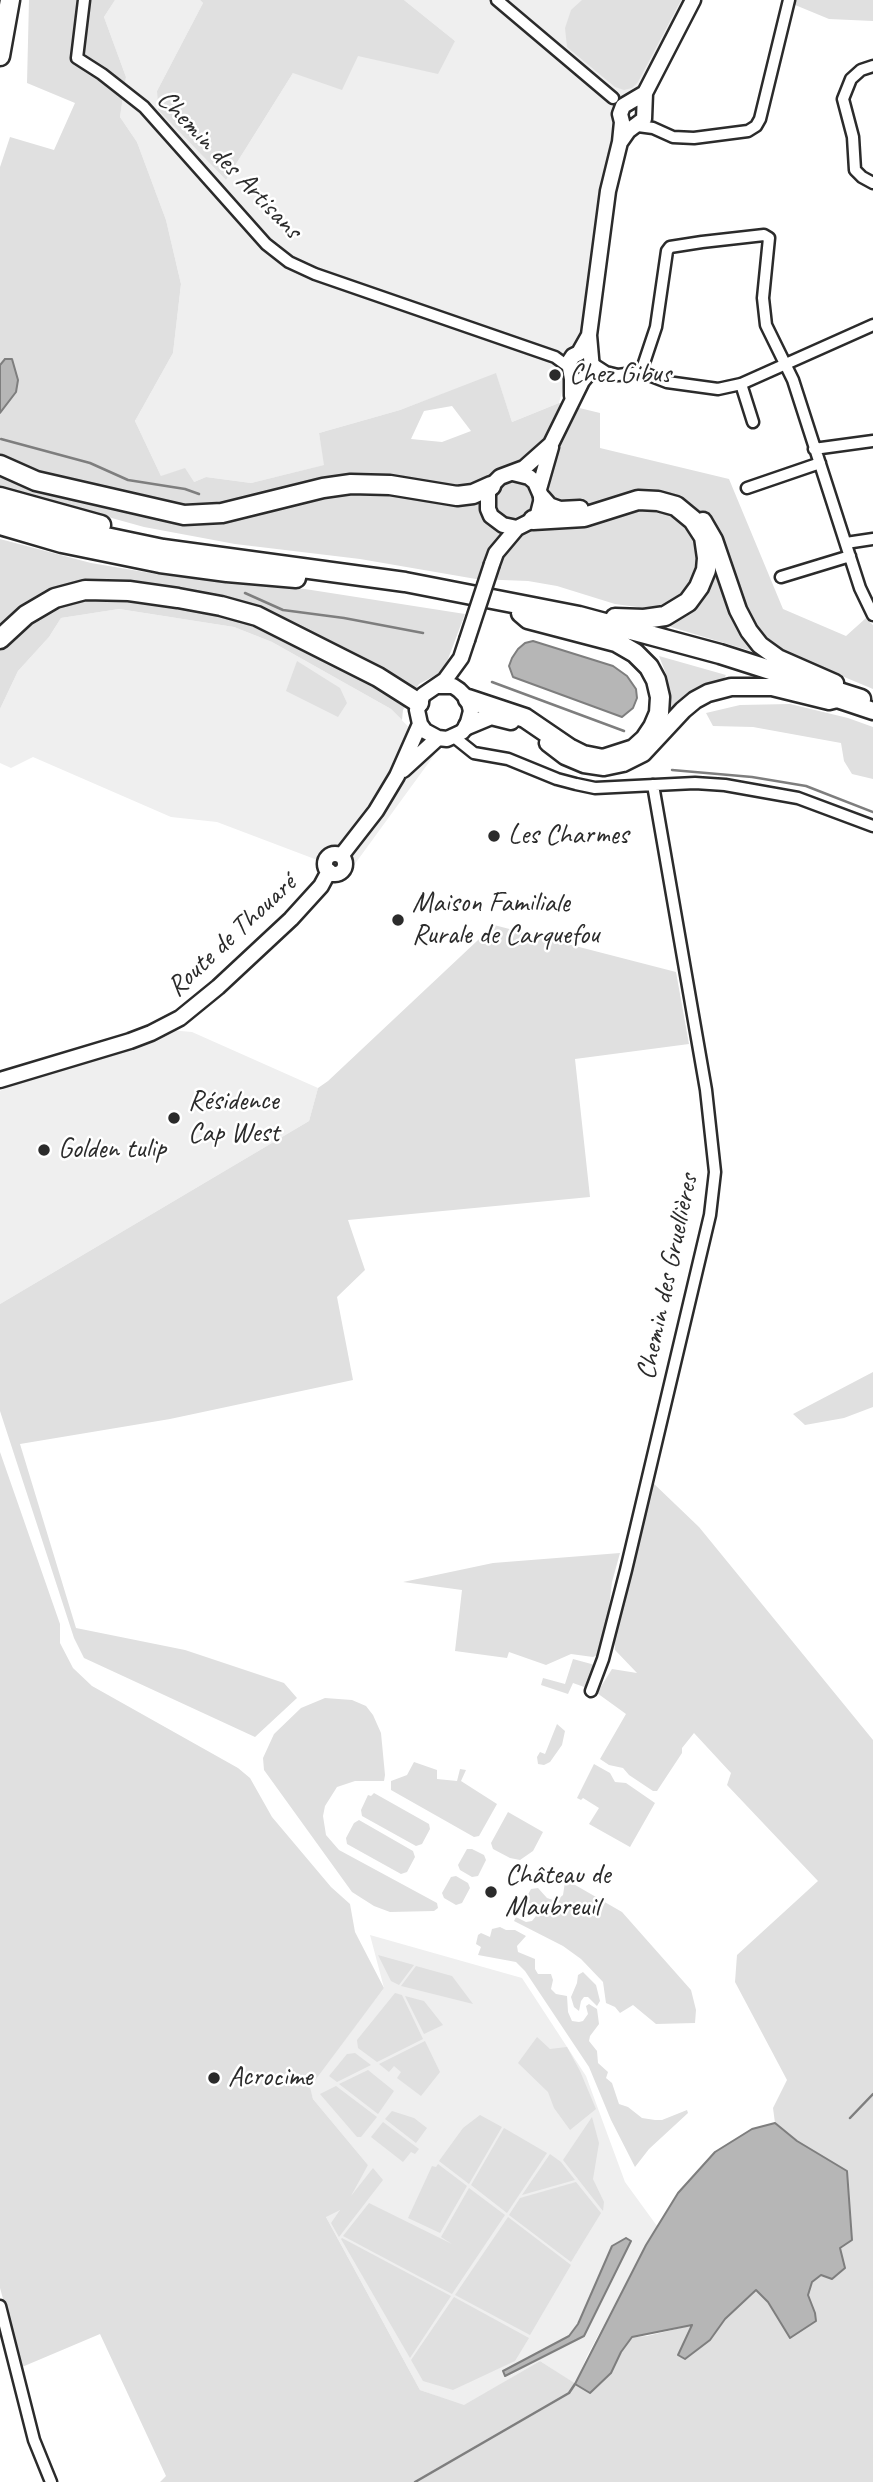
<!DOCTYPE html>
<meta charset="utf-8">
<style>
body{margin:0}
canvas{display:block;background:#fff}
</style>
<canvas width="873" height="2482"></canvas>
<script>
const context = document.querySelector('canvas').getContext('2d');
context.lineJoin = 'round';
function fill(path, color) {
  context.fillStyle = color;
  context.fill(path, 'evenodd');
}
function poly(rows) {
  const path = new Path2D();
  for (const r of rows) {
    if (r.length === 3) {
      path.moveTo(r[0] + r[2], r[1]);
      path.arc(r[0], r[1], r[2], 0, 2 * Math.PI);
      continue;
    }
    path.moveTo(r[0], r[1]);
    for (let i = 2; i < r.length; i += 2) path.lineTo(r[i], r[i + 1]);
  }
  return path;
}
function trace(path, color, width, dash) {
  context.strokeStyle = color;
  context.lineWidth = width;
  context.lineCap = dash ? 'butt' : 'round';
  context.setLineDash(dash || []);
  context.stroke(path);
}
function write(font, color, halo, rows, align = 'center') {
  context.font = font + ' Caveat,sans-serif';
  context.lineWidth = 5;
  context.setLineDash([]);
  context.textBaseline = 'middle';
  context.strokeStyle = halo;
  context.fillStyle = color;
  for (const [text, x, y, turn = 0] of rows) {
    context.save();
    context.translate(x, y);
    context.rotate((+turn || 0) * Math.PI / 180);
    context.textAlign = isNaN(turn) ? turn : align;
    if (halo) context.strokeText(text, 0, 0);
    context.fillText(text, 0, 0);
    context.restore();
  }
}
fill(poly([
 [115,0,200,0,203,3,157,91,158,110,226,180,293,73,357,56,455,41,404,0,689,0,646,84,624,97,616,115,596,238,584,333,580,343,560,355,558,363,564,384,559,403,512,422,496,374,400,410,319,433,325,465,251,483,206,477,194,482,161,476,135,421,173,353,181,284,166,220,137,142,120,117,126,77,104,17],
 [119,609,234,627,272,642,391,709,435,754,349,872,217,822,171,817,33,757,11,768,0,763,0,709,18,671,49,637,61,618],
 [169,1030,192,1032,318,1088,309,1121,0,1304,0,1091,13,1084,123,1051,161,1036],
 [370,1935,522,1978,586,2076,625,2182,657,2226,587,2356,575,2384,540,2361,464,2406,420,2390,326,2217,368,2165,313,2099,309,2086,384,1988]
]), '#efefef');
fill(poly([
 [29,0,115,0,104,17,126,77,120,117,137,142,166,220,181,284,173,353,135,421,161,476,185,468,194,482,206,477,251,483,324,465,319,433,400,410,496,373,512,422,559,403,600,413,600,448,729,479,783,609,846,636,866,618,873,625,873,689,789,654,774,645,751,651,671,627,637,607,615,604,557,586,528,581,476,579,360,559,235,544,144,527,0,487,0,413,16,392,0,365,0,167,10,137,54,150,75,103,27,83],
 [452,406,471,431,442,442,411,439,424,411],
 [200,0,404,0,455,41,438,74,358,56,342,90,293,73,226,180,158,110,157,91,203,3],
 [582,0,681,0,638,82,632,88,624,90,615,87,567,47,565,28,571,10],
 [783,0,873,0,873,21,829,19],
 [0,539,91,563,162,575,305,589,465,614,445,667,436,675,419,684,403,710,402,720,391,709,272,642,234,627,119,609,61,618,49,637,18,671,0,709],
 [659,656,726,675,723,680,693,690,670,709,668,679],
 [297,661,340,688,347,703,338,717,286,691],
 [790,704,848,718,873,727,873,779,852,774,844,761,841,743,753,727,713,726,706,713,740,705],
 [494,925,676,972,689,1044,575,1059,590,1197,348,1220,365,1270,337,1297,353,1380,170,1419,20,1444,76,1628,185,1650,284,1683,297,1698,255,1737,84,1658,74,1638,0,1411,0,1304,309,1121,318,1088,328,1081],
 [873,1372,873,1407,844,1418,805,1425,793,1414],
 [0,1452,60,1624,60,1643,73,1668,92,1686,238,1768,250,1778,272,1817,331,1887,350,1904,355,1932,384,1988,310,2087,313,2099,368,2165,351,2196,373,2168,383,2180,339,2237,331,2223,340,2210,326,2217,420,2390,464,2405,540,2361,590,2393,611,2373,621,2352,632,2337,647,2336,693,2325,678,2354,685,2359,710,2340,725,2319,756,2290,768,2302,790,2338,815,2313,808,2295,812,2282,821,2275,797,2141,775,2123,773,2108,787,2080,735,1982,737,1955,818,1881,727,1785,731,1773,694,1733,682,1748,682,1753,657,1791,653,1791,629,1775,623,1768,609,1765,600,1759,626,1714,597,1693,612,1669,637,1673,615,1650,614,1627,651,1481,699,1527,873,1740,873,2482,160,2482,166,2476,100,2334,22,2367,0,2288],
 [620,1553,612,1582,608,1616,598,1655,593,1657,571,1654,546,1665,509,1652,507,1658,455,1651,462,1590,403,1582,493,1563],
 [573,1659,595,1665,587,1688,573,1683,568,1694,541,1685,543,1678,565,1684],
 [325,1698,352,1700,366,1706,373,1715,381,1733,385,1775,384,1781,355,1781,337,1787,325,1806,323,1816,326,1835,339,1850,437,1903,438,1908,434,1911,390,1912,374,1906,352,1892,264,1770,263,1758,274,1734,301,1708],
 [557,1724,565,1731,562,1745,550,1762,544,1765,538,1764,537,1757,540,1752,545,1754],
 [414,1762,437,1770,437,1779,457,1781,460,1769,466,1770,461,1781,497,1804,479,1836,474,1837,391,1790,391,1781,407,1775],
 [594,1764,610,1773,615,1782,626,1783,655,1803,630,1847,589,1824,599,1808,583,1798,581,1800,577,1798],
 [374,1793,429,1824,430,1829,422,1844,416,1846,362,1816,361,1810,368,1795,371,1796],
 [508,1812,543,1832,533,1851,520,1860,510,1858,493,1849,491,1843],
 [359,1820,413,1851,415,1857,407,1872,401,1874,347,1844,346,1838,354,1823],
 [467,1849,472,1849,484,1855,486,1860,478,1876,472,1877,460,1870,458,1865],
 [456,1876,468,1883,470,1888,462,1903,456,1905,444,1898,442,1893,451,1877],
 [565,1882,570,1882,622,1912,691,1990,696,2010,695,2023,656,2024,633,2005,620,2013,615,2007,606,2003,603,1982,581,1959,563,1946,514,1921,516,1917,526,1922,532,1921,536,1916,536,1908,525,1900,531,1889,538,1888,547,1898,556,1901,563,1895],
 [500,1927,506,1930,515,1930,526,1936,517,1946,518,1952,535,1959,535,1969,538,1974,551,1974,553,1980,551,1989,556,1994,567,1996,568,2012,572,2021,579,2022,583,2021,588,2014,586,2006,589,2004,597,2009,599,2024,590,2036,589,2041,597,2051,598,2063,608,2072,606,2078,612,2083,619,2104,628,2107,642,2118,655,2120,662,2120,687,2110,688,2113,649,2149,635,2167,611,2120,589,2067,525,1971,516,1962,478,1955,481,1947,476,1944,478,1935,481,1933,490,1937,492,1929],
 [378,1955,414,1965,399,1985,391,1981],
 [416,1966,452,1976,473,2004,401,1986],
 [583,1972,596,1985,600,2001,597,2006,588,1997,584,1997,581,2001,579,2011,574,2007,571,1997,577,1983,578,1975],
 [395,1993,402,1995,423,2039,377,2062,358,2048,357,2040],
 [405,1996,424,2001,443,2025,424,2034],
 [537,2037,550,2049,567,2047,580,2071,596,2109,570,2130,554,2108,548,2092,518,2063],
 [425,2041,440,2072,421,2096,397,2078,401,2072,394,2066,389,2072,379,2064],
 [355,2053,371,2065,337,2082,329,2076,347,2054],
 [368,2070,394,2091,378,2114,339,2084],
 [336,2086,377,2117,361,2137,357,2137,320,2094],
 [392,2111,414,2118,427,2128,416,2143,385,2119],
 [480,2115,502,2127,469,2184,439,2161,463,2128],
 [592,2117,599,2143,593,2179,604,2202,603,2211,563,2160],
 [383,2122,419,2149,415,2154,411,2152,403,2162,371,2137],
 [504,2128,547,2153,507,2213,471,2185],
 [550,2154,561,2162,575,2180,522,2195],
 [438,2164,467,2186,440,2233,408,2218,432,2166,436,2167],
 [576,2182,601,2213,571,2262,509,2215,520,2198],
 [469,2188,505,2215,452,2294,343,2236,369,2203,452,2244,441,2237],
 [508,2217,571,2265,530,2335,455,2295],
 [342,2238,451,2296,410,2358,341,2239],
 [454,2297,529,2338,515,2361,453,2390,423,2381,411,2360]
]), '#e0e0e0');
const water = poly([
 [5,359,12,359,18,380,16,392,0,413,0,365,5,359],
 [533,641,613,666,627,676,636,689,637,698,633,708,622,717,513,677,509,666,512,658,518,649,525,643,533,641],
 [775,2123,797,2141,847,2171,852,2240,840,2248,845,2268,832,2279,821,2275,812,2282,808,2295,815,2313,816,2321,790,2338,768,2302,756,2290,725,2319,710,2340,685,2359,678,2355,692,2325,632,2337,621,2352,611,2373,590,2393,575,2384,646,2245,678,2193,715,2152,752,2129,775,2123],
 [626,2238,631,2241,584,2336,505,2376,503,2371,569,2336,578,2324,612,2246,626,2238]
]);
fill(water, '#b6b6b6');
trace(water, '#7e7e7e', 2);
trace(poly([
 [1,439,90,463,128,480,185,489,199,494],
 [245,593,283,610,344,618,423,633],
 [492,682,624,731],
 [672,770,752,777,806,786,873,812],
 [850,2118,873,2094],
 [415,2482,569,2393,575,2384]
]), '#7e7e7e', 2.5);
const minor = poly([
 [84,0,77,58,102,74,144,107,266,244,289,262,315,274,555,357,570,368],
 [497,0,613,98],
 [873,66,861,70,851,79,843,99,853,137,855,170,862,177,873,183],
 [638,126,653,128,673,137,694,138,748,131,756,126,760,119,789,0],
 [592,363,606,372,618,375,641,372,667,382,718,389,741,384,873,325],
 [641,372,656,327,667,251,670,247,702,242,764,235,769,238,763,298,766,325,793,380,860,588,873,615],
 [741,384,753,422],
 [814,449,873,441],
 [747,488,820,463],
 [846,543,873,539],
 [781,577,850,556],
 [454,737,474,753,508,759,557,779,576,784,595,788,695,783,725,785,798,798,873,826],
 [591,1691,603,1659,626,1570,710,1215,715,1172,706,1090,653,785],
 [0,2306,34,2440,51,2482]
]);
const secondary = poly([
 [621,141,628,131,644,119,645,93,693,0],
 [572,396,572,379,569,362,573,356,579,353,588,337],
 [513,473,529,477,535,482,542,498,538,514,533,520,517,528,503,525,491,516,488,509,488,493,491,486,500,477,524,468,551,444,582,381,592,369,589,335,608,191,620,142,622,122,620,114,623,106,645,93],
 [539,489,551,447],
 [492,564,496,553,517,528],
 [438,686,453,686,459,690,468,699,471,711,467,726,462,732,447,739,438,738,425,731,420,724,417,710,423,695,445,680,461,658,467,640],
 [403,770,438,738],
 [335,864,10],
 [341,856,376,811,397,776,420,724],
 [0,1080,130,1041,151,1033,180,1018,218,987,291,919,321,886,329,871]
]);
const primary = poly([
 [542,498,549,506,560,510,580,509],
 [703,521,714,540,738,610,749,631,760,645,778,658,835,683],
 [467,726,491,716,511,721],
 [548,743,565,756,584,764,604,767,623,763,643,753,683,710,695,700,708,693,731,687,772,687,829,701,837,699,873,711]
]);
const motorway = poly([
 [0,56,10,0],
 [0,465,36,481,184,515,222,513,323,488,351,484,390,485,457,496,473,494,491,486],
 [0,497,101,525],
 [0,511,87,533,163,549,405,582,579,616,720,654,861,699],
 [533,520,584,517,638,500,658,501,676,506,693,520,704,537,707,558,706,570,699,587,688,602,665,616,644,619,615,618],
 [0,525,62,543,160,563,227,572,296,578],
 [0,639,26,615,55,598,85,590,129,591,178,598,221,606,257,616,378,677,419,703],
 [468,699,525,718,569,748,583,755,603,759,634,749,645,739,653,727,659,713,660,697,656,680,649,667,635,653,616,642,528,619,521,613]
]);
trace(minor, '#2b2b2b', 15);
trace(secondary, '#2b2b2b', 19);
trace(primary, '#2b2b2b', 21);
trace(motorway, '#2b2b2b', 23);
trace(minor, '#fff', 10);
trace(secondary, '#fff', 14);
trace(primary, '#fff', 16);
trace(motorway, '#fff', 18);
const secondaryBridge = poly([
 [467,640,492,564]
]);
trace(secondaryBridge, '#2b2b2b', 19, []);
trace(secondaryBridge, '#fff', 14);
for (const [x, y, r, color] of [
 [555,375,7,"#2b2b2b"],
 [494,836,7,"#2b2b2b"],
 [398,920,7,"#2b2b2b"],
 [174,1118,7,"#2b2b2b"],
 [44,1150,7,"#2b2b2b"],
 [491,1892,7,"#2b2b2b"],
 [214,2078,7,"#2b2b2b"]
]) {
  const dot = new Path2D();
  dot.arc(x, y, r, 0, 2 * Math.PI);
  context.fillStyle = color;
  context.fill(dot);
  trace(dot, '#fff', 2.5);
}
write('28px', '#2b2b2b', '#fff', [
 ["Chemin des Artisans",229,165,46],
 ["Route de Thouaré",232,936,-43],
 ["Chemin des Gruellières",668,1277,-78]
]);
write('28px', '#2b2b2b', '#fff', [
 ["Chez Gibus",569,375],
 ["Les Charmes",508,836],
 ["Maison Familiale",412,904],
 ["Rurale de Carquefou",412,936],
 ["Résidence",188,1102],
 ["Cap West",188,1134],
 ["Golden tulip",58,1150],
 ["Château de",505,1876],
 ["Maubreuil",505,1908],
 ["Acrocime",228,2078]
], 'left');
</script>
